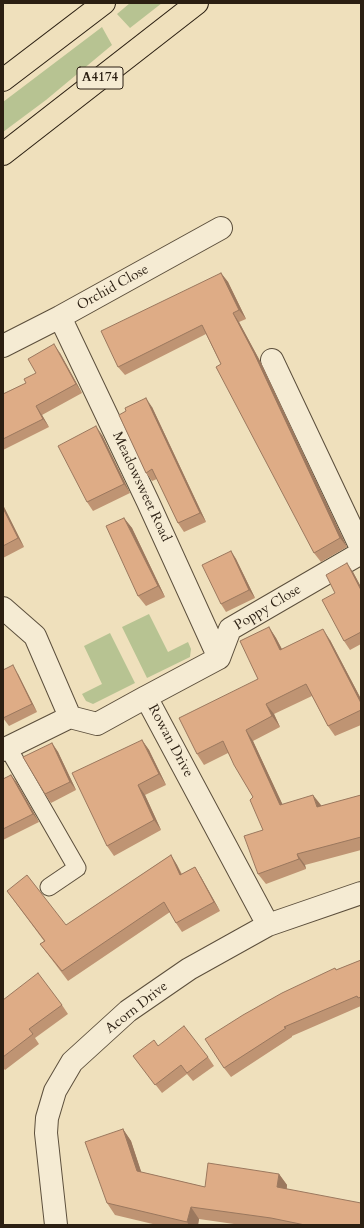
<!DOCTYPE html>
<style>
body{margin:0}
#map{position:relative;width:364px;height:1228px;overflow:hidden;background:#efe0bc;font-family:Cardo,serif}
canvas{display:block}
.frame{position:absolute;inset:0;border:4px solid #2b1f12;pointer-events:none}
</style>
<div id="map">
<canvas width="364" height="1228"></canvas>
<div class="frame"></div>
</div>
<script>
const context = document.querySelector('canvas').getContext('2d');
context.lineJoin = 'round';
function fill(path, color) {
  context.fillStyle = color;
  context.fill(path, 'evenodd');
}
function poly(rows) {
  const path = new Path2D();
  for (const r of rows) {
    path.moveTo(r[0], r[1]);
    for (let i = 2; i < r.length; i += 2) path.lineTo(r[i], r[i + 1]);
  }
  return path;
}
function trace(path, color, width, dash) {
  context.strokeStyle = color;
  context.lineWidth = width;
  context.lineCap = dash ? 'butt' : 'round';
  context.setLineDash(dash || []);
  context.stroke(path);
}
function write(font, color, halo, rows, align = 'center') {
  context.font = font + ' Cardo,serif';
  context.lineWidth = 3;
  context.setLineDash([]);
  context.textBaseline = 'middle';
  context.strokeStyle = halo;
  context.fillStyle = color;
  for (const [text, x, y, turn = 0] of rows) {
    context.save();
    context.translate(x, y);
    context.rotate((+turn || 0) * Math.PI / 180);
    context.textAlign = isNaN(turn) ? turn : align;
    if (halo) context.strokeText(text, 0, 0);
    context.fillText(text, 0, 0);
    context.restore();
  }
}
fill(poly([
 [130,3,162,3,130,28,117,14],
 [102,27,112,45,46,100,3,132,3,102],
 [149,614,168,652,188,642,191,649,190,657,147,678,122,627],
 [110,633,135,683,93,704,86,701,82,694,102,684,84,646]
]), '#b7c392');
const service = poly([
 [8,748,77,868,49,887]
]);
const minor = poly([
 [60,317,148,502,219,658],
 [3,346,60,317,221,228],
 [272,360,361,548],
 [3,608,35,636,70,717],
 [146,697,219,658,230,629,361,553],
 [3,750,70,717,97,724,146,697,268,925],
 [56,1225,46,1133,47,1118,55,1091,72,1062,128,1011,189,969,268,925,361,893]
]);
const trunk = poly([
 [3,80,104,3],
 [3,154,197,3]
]);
trace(service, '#5c4f3c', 19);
trace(minor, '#5c4f3c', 24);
trace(trunk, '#2b1f12', 24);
trace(service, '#f5ebd3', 17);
trace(minor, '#f5ebd3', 22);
trace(trunk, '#efe0bc', 22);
fill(poly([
 [221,273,228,282,246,319,239,322,260,361,347,547,321,562,314,553,206,334,125,375,118,367],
 [60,353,82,393,42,415,49,427,3,450,3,394,26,383,36,373],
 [152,407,206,522,184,532,178,523,157,479,152,481,146,473],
 [102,435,130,493,93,511,87,502],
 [3,505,24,547,3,558],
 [124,518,132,528,165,597,146,606,138,596],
 [231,551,236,559,255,598,226,612,221,604],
 [353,572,361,587,361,644,350,650,344,641,335,593],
 [269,627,276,638,282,649,330,640,361,699,361,725,335,736,328,726,312,696,274,714,280,727,253,741,282,804,321,805,321,806,361,795,361,850,305,865,306,869,266,884,258,874,263,830,253,797,228,753,204,765,197,754,258,679],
 [18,674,37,712,9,726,3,718],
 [142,740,149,750,166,785,145,795,161,830,114,856,107,846],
 [52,743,58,752,76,790,51,803,45,794],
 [11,775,17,783,39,822,3,840,3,779],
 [171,855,177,865,182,874,195,867,201,877,220,911,182,932,176,923,170,912,68,981,40,944,44,941,7,891,66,925],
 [361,960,361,1006,292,1036,292,1037,231,1077,224,1068,336,970],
 [3,1000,62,1005,68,1014,35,1038,39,1044,5,1070,3,1068],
 [158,1046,208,1057,214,1066,193,1081,187,1074,162,1093,133,1056],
 [123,1129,131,1141,141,1172,205,1187,279,1174,287,1185,287,1189,361,1225,241,1225,199,1219,198,1225,157,1225,115,1215,107,1203]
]), '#bf9473');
fill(poly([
 [221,273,228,282,246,319,239,310],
 [233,313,239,322,260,361,347,547,340,538],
 [54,344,60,353,82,393,76,384],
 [146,398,152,407,206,522,200,513],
 [36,406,42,415,49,427,43,419],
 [96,426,102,435,130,493,124,484],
 [3,505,24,547,18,538,3,508],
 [124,518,132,528,165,597,158,586],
 [231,551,236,559,255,598,249,590],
 [347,563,353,572,361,587,361,590],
 [269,627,276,638,288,661,280,650],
 [323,629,330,640,361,699,361,703],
 [13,665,18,674,37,712,32,704],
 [266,704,274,714,280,727,272,716],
 [246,730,253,741,288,816,280,805],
 [142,740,149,750,166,785,159,774],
 [52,743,58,752,76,790,70,782],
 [11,775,17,783,39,822,33,814],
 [138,785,145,795,161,830,154,820],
 [313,795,321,805,325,818,317,807],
 [297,854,305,865,306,869,299,859],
 [171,855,177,865,186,885,180,875],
 [195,867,201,877,220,911,214,902],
 [123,1129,131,1141,145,1183,137,1171],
 [279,1174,287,1185,285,1199,277,1187],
 [191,1207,199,1219,198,1225,189,1225,187,1222]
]), '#9b785e');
const building = poly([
 [221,273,239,310,233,313,254,353,340,538,314,553,216,367,221,364,202,325,118,367,101,331,221,273],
 [54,344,76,384,36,406,43,419,3,439,3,394,26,383,24,379,36,373,28,359,54,344],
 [146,398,200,513,178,523,152,469,146,473,119,415,126,411,125,408,146,398],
 [96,426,124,484,87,502,58,446,96,426],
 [3,508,18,538,3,546,3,508],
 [124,518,158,586,138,596,106,526,124,518],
 [231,551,249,590,221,604,202,565,231,551],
 [347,563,361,590,361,632,344,641,322,600,335,593,326,575,347,563],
 [269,627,280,650,323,629,361,703,361,710,328,726,306,684,266,704,272,716,246,730,280,805,313,795,317,807,361,795,361,837,297,854,299,859,258,874,244,836,263,830,250,800,253,797,234,765,223,741,197,754,179,718,258,679,240,641,269,627],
 [13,665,32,704,3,718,3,670,13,665],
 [142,740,159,774,138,785,154,820,107,846,72,773,142,740],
 [52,743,70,782,45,794,23,757,52,743],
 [11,775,33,814,3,829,3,779,11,775],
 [171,855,180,875,195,867,214,902,176,923,164,902,62,971,40,944,45,941,7,891,27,875,66,925,171,855],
 [361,960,361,997,358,998,357,996,284,1027,286,1028,224,1068,205,1039,243,1015,282,993,335,968,336,970,361,960],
 [38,973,62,1005,29,1029,33,1034,3,1057,3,1000,38,973],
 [184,1026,208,1057,187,1073,181,1065,155,1085,133,1056,154,1040,158,1046,184,1026],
 [123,1129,137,1171,205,1187,208,1163,279,1174,277,1187,361,1203,361,1225,305,1225,271,1218,191,1207,187,1222,107,1203,85,1142,123,1129]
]);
fill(building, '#deac86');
trace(building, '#9b785e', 1);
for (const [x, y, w] of [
 [100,78,46]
]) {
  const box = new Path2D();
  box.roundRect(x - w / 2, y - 11, w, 22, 3);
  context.fillStyle = '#f5ebd3';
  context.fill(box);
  trace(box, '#2b1f12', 1);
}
write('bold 13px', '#2b1f12', null, [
 ["A4174",100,78]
]);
write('14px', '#2b1f12', '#f5ebd3', [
 ["Orchid Close",113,288,-29],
 ["Meadowsweet Road",141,487,65],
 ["Poppy Close",268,608,-31],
 ["Rowan Drive",170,741,62],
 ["Acorn Drive",137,1008,-38]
]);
</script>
